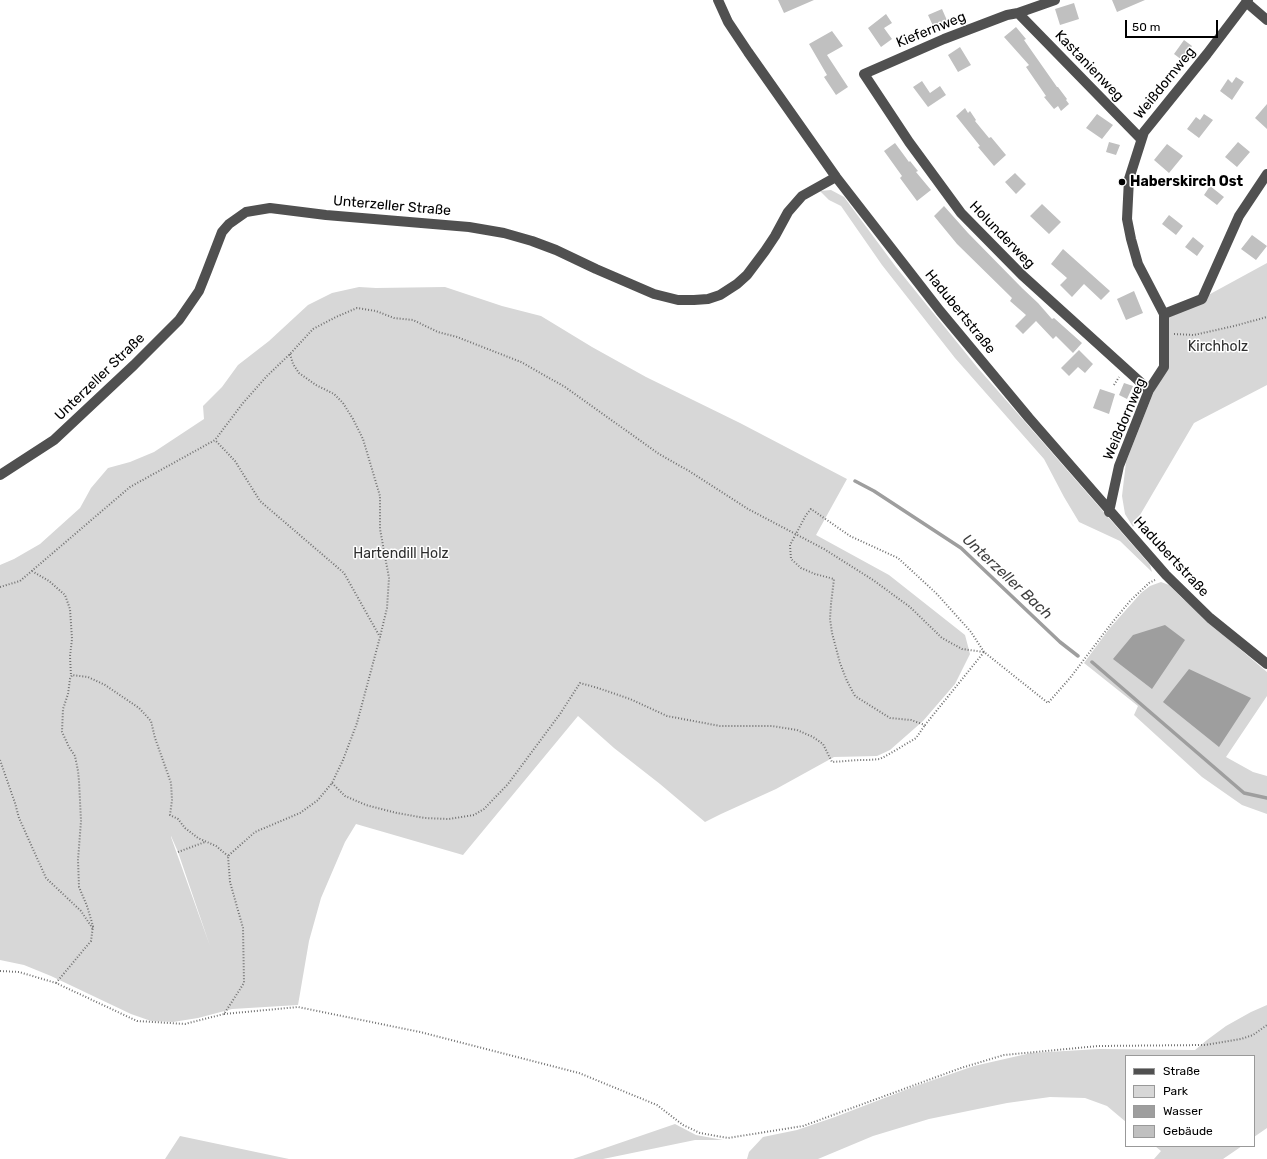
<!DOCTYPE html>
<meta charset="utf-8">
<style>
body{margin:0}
#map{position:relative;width:1267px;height:1159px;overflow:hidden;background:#fff;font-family:Rubik,sans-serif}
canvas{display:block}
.legend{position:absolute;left:1125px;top:1055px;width:130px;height:92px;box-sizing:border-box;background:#fff;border:1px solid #999;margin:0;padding:5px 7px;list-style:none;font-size:12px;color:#000}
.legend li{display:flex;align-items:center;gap:8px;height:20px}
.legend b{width:20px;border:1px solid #999}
.scale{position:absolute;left:1125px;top:20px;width:93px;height:18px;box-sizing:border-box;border:2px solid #000;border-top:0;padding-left:5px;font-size:12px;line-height:14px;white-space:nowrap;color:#000;-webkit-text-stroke:3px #fff;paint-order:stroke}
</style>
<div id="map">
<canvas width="1267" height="1159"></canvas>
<ul class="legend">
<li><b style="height:5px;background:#505050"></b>Straße</li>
<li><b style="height:11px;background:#d7d7d7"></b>Park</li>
<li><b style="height:11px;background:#9e9e9e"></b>Wasser</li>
<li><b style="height:11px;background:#c0c0c0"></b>Gebäude</li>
</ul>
<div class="scale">50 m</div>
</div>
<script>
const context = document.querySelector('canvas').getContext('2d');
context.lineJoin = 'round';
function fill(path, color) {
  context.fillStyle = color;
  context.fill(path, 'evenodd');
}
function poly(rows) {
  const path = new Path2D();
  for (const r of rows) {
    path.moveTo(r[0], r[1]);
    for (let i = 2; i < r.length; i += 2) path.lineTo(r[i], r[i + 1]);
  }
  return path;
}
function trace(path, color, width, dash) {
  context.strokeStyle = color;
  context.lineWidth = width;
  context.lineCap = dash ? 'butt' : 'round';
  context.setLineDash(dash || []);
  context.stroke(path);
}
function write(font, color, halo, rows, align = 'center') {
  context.font = font + ' Rubik,sans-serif';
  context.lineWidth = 3;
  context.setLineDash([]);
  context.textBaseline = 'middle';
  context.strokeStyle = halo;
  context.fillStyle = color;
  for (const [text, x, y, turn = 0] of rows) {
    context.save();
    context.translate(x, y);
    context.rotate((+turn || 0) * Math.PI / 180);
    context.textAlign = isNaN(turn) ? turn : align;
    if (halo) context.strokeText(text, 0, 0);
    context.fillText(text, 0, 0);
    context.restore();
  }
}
fill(poly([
 [831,190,844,197,896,267,977,367,1150,565,1152,572,1120,541,1079,522,1064,497,1044,459,955,358,882,265,841,206,829,200,820,191],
 [1267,263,1267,385,1194,423,1133,527,1125,514,1122,496,1126,462,1154,391,1168,368,1168,317],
 [359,287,376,288,445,287,502,306,541,316,592,347,646,377,740,423,847,479,816,535,889,575,965,635,970,654,955,684,923,721,890,750,877,756,834,757,776,789,721,814,705,822,660,784,614,748,578,716,463,855,356,824,345,842,321,898,309,941,298,1005,232,1009,198,1018,173,1022,151,1021,131,1014,51,976,24,965,0,960,0,565,14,559,40,544,80,508,91,488,108,468,130,462,154,452,204,419,203,406,222,387,238,365,269,341,308,305,332,293],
 [171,836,178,852,210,946,171,837],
 [1161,582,1169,585,1182,598,1241,650,1267,672,1267,696,1226,757,1253,772,1267,776,1267,814,1242,805,1202,777,1134,715,1138,706,1084,663,1109,629,1141,593,1150,586],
 [1267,1005,1267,1128,1254,1137,1254,1056,1126,1056,1126,1122,1107,1106,1085,1098,1050,1097,1007,1103,929,1119,873,1136,818,1159,747,1159,749,1152,763,1137,797,1130,835,1117,913,1087,974,1066,1031,1053,1099,1049,1195,1050,1207,1040,1226,1026,1251,1012],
 [675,1124,696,1135,723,1140,695,1140,603,1159,573,1159],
 [180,1136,289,1159,165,1159],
 [1155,1146,1242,1146,1223,1159,1154,1159,1161,1151]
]), '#d7d7d7');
fill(poly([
 [1165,625,1185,640,1152,689,1113,659,1133,635],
 [1189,669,1251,698,1219,747,1163,702]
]), '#9e9e9e');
trace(poly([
 [855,481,874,491,961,548,1060,642,1078,656],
 [1092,662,1244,793,1267,798]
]), '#9e9e9e', 3.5);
fill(poly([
 [778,0,814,0,784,13],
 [1112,0,1145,0,1117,12],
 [1074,3,1079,19,1060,25,1055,9],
 [942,9,949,25,935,30,928,15],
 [886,14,892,23,884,28,892,39,881,47,868,28],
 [1016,27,1026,39,1024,40,1057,87,1058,87,1067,99,1066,100,1069,104,1061,111,1058,106,1054,109,1044,97,1046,96,1026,67,1029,65,1004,37],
 [832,31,843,46,827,55,848,87,836,95,824,77,827,75,809,44],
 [1184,40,1192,46,1182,60,1174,54],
 [960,47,971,65,958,72,948,55],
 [1236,77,1244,82,1232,100,1220,91,1228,79,1232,83],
 [922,81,930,93,940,86,946,95,928,107,913,87],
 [1267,104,1267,129,1255,118],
 [965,108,968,113,970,111,976,120,975,121,989,138,991,137,1006,155,994,166,978,147,980,146,956,116],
 [1097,114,1113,125,1102,139,1086,128],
 [1204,114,1213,120,1199,138,1187,129,1196,117,1200,120],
 [1109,142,1120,145,1116,155,1106,152],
 [1238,142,1250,152,1237,167,1225,157],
 [895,143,909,162,910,161,918,171,916,172,931,190,917,201,900,178,902,176,884,151],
 [1167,144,1183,156,1169,173,1154,160],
 [1015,173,1026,184,1016,194,1005,182],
 [1210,186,1224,197,1217,205,1204,195],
 [1042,204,1061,222,1049,234,1030,216],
 [944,206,968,233,1022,288,1038,303,1052,319,1054,318,1082,343,1073,353,1056,336,1053,339,1036,321,1023,334,1015,326,1026,315,1010,301,1012,298,957,244,934,216],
 [1169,215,1183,226,1176,235,1162,224],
 [1252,235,1267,246,1256,260,1241,249],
 [1193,237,1204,246,1197,256,1185,247],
 [1063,249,1110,291,1101,300,1084,284,1072,297,1060,285,1067,278,1051,264],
 [1134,291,1143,313,1126,320,1117,299],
 [1079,350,1093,364,1085,373,1078,367,1069,376,1061,368],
 [1124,383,1133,386,1127,399,1119,395],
 [1100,389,1115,394,1109,414,1093,408]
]), '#c0c0c0');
trace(poly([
 [1174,334,1194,335,1234,326,1267,317],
 [290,354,293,364,299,373,316,385,334,394,343,403,353,419,363,439,380,496,380,529,389,578,387,608,380,637],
 [1114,385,1119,377],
 [32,571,49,581,65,595,70,609,72,639,70,656,71,676],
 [0,587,20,581,130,487,215,440,243,403,267,376,290,354,313,329,336,317,357,308,376,311,394,318,413,320,438,332,457,337,521,362,565,387,659,454,689,471,748,509,824,549,873,580,910,607,942,638,962,649,984,652],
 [984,652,971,632,937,594,898,558,850,536,811,509,806,515,790,545,791,559,801,568,815,574,834,579,831,604,830,619,832,633,840,663,847,681,855,696,890,718,911,720,925,725,984,652,1048,703,1070,678,1111,624,1130,601,1149,583,1155,580],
 [0,760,15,803,19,818,46,878,81,911,93,929],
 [332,783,345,796,366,805,397,813,425,818,449,819,474,815,484,809,508,784,560,714,580,683,598,688,630,699,667,716,720,726,772,726,797,730,813,737,823,744,832,762,859,760,868,760,880,759,891,753,916,738,925,725],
 [178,852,205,842],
 [0,971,19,972,56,983,137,1021,185,1024,224,1014,244,983,243,928,230,882,228,856,255,832,300,813,318,800,332,783,343,760,357,723,380,637,344,573,260,501,235,461,215,440],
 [56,983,91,941,93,926,87,906,79,887,78,860,81,821,79,781,78,771,75,756,69,747,62,732,63,709,68,694,70,679,72,675,88,677,105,685,139,708,151,721,155,738,171,783,172,800,170,815,178,819,185,828,198,838,216,846,228,856],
 [224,1014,298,1007,420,1032,579,1073,657,1105,683,1125,700,1133,728,1138,803,1126,961,1068,1004,1055,1098,1046,1205,1045,1241,1039,1253,1035,1267,1025]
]), '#727272', 2, [1, 2]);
trace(poly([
 [718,0,728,22,748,52,836,177,940,311,1029,418,1166,575,1210,618,1267,664],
 [1055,0,1018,13,1007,15,944,39,864,74,909,142,961,213,1022,275,1149,390],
 [1246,2,1267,20],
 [1018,13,1141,139],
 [1164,314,1202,299,1239,216,1267,174],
 [0,475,54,440,134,365,179,320,199,291,207,271,222,232,229,224,246,212,270,208,326,215,469,227,504,233,532,241,556,250,596,269,654,294,678,300,694,300,708,299,720,295,737,284,747,275,765,251,775,236,788,212,802,196,836,177],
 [1109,512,1119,466,1149,390,1164,367,1164,314,1138,264,1131,239,1127,219,1129,179,1144,132,1207,54,1248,0]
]), '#505050', 10);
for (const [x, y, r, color] of [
 [1122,182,4,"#000"]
]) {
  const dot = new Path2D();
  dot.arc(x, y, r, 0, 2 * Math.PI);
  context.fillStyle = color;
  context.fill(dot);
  trace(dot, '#fff', 1.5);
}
write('14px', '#000', '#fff', [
 ["Kiefernweg",931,30,-22],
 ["Kastanienweg",1089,66,46],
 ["Weißdornweg",1165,83,-51],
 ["Unterzeller Straße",392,206,5],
 ["Holunderweg",1002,235,46],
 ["Hadubertstraße",960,312,51],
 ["Unterzeller Straße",100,377,-44],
 ["Weißdornweg",1125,419,-67],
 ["Hadubertstraße",1171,557,47]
]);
write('bold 14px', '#000', '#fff', [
 ["Haberskirch Ost",1130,182]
], 'left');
write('14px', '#2e2e2e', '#fff', [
 ["Kirchholz",1218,347],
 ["Hartendill Holz",401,554]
]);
write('italic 15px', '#3f3f3f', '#fff', [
 ["Unterzeller Bach",1007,577,43]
]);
</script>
